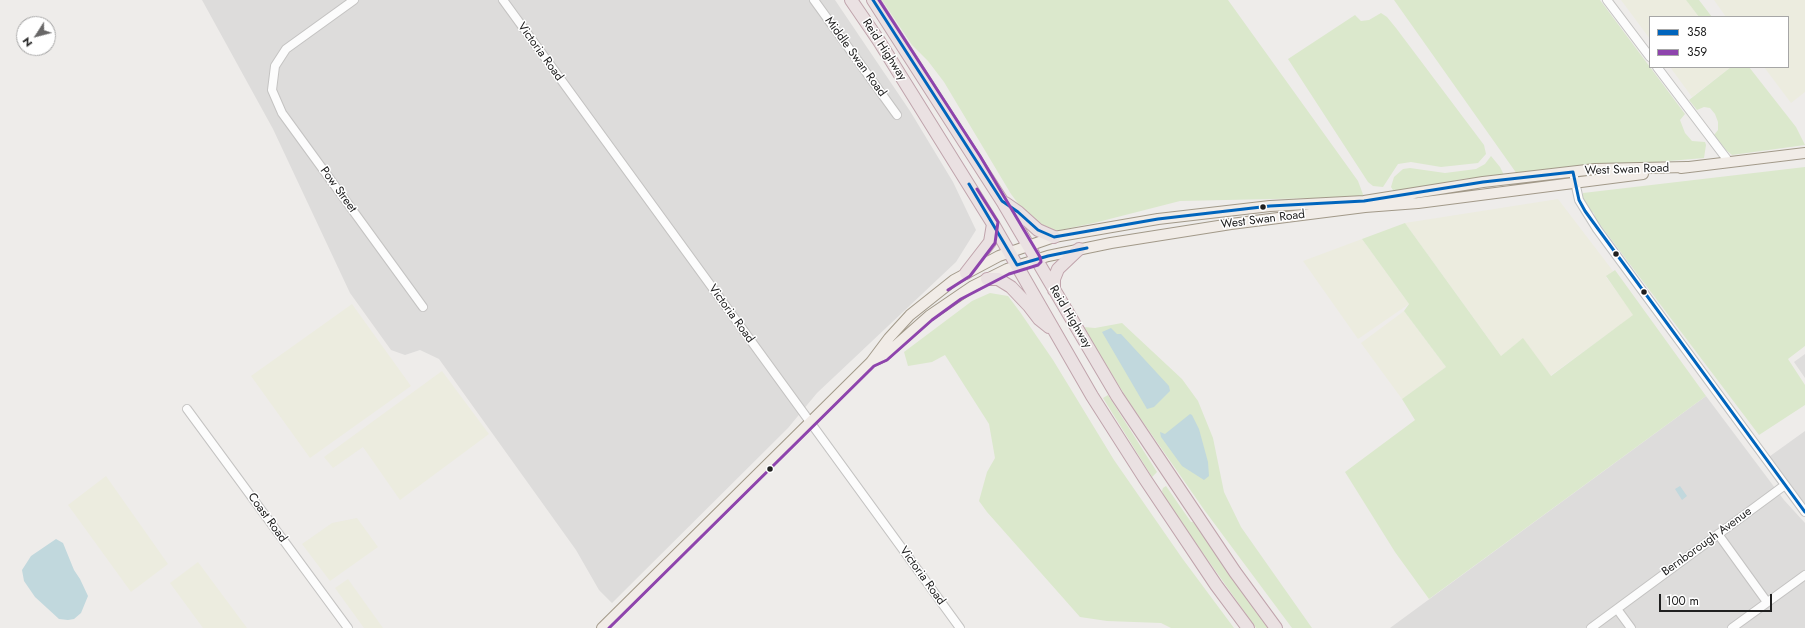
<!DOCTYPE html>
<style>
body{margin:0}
#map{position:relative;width:1805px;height:628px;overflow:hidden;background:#eeecea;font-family:Jost,sans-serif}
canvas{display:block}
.legend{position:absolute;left:1649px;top:16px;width:140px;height:52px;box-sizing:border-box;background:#fff;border:1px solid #a6a6a6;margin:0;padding:5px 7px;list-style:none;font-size:12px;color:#202020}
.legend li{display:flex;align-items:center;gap:8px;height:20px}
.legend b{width:20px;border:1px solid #a6a6a6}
.north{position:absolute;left:16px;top:16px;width:40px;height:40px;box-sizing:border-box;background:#fff;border:1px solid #a6a6a6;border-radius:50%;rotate:234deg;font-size:11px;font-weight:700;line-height:16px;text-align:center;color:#202020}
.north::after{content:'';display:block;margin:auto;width:14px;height:18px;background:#686767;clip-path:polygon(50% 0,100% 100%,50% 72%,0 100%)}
.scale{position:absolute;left:1659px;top:594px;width:113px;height:18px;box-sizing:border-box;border:2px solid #202020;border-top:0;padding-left:5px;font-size:12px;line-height:14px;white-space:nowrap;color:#202020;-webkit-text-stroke:3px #fff;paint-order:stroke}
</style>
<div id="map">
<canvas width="1805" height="628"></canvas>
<ul class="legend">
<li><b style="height:5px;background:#0065bd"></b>358</li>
<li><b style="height:5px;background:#8e44ad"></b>359</li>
</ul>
<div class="north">N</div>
<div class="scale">100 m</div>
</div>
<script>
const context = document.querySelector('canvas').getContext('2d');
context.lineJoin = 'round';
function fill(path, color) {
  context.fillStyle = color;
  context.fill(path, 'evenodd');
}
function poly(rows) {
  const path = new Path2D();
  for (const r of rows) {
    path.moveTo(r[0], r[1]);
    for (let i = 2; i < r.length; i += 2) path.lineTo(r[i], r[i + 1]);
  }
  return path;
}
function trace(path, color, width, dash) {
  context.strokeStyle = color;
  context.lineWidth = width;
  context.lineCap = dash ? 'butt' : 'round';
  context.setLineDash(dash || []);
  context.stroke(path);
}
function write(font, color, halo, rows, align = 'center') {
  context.font = font + ' Jost,sans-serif';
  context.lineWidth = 3;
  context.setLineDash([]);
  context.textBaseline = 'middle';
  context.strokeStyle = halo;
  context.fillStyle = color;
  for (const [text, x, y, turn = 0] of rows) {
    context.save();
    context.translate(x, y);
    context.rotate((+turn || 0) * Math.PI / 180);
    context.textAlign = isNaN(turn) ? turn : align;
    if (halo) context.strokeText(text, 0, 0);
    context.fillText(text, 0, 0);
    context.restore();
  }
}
fill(poly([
 [202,0,835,0,910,111,953,182,976,230,956,262,817,393,788,428,612,603,599,590,576,550,439,359,420,350,405,355,391,350,350,293,273,129],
 [1706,396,1784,500,1805,523,1805,628,1390,628],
 [1805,431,1805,512,1766,459]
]), '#dddcdb');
fill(poly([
 [1621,0,1686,0,1699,17,1650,17,1650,39],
 [1714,0,1805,0,1805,92,1791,103,1764,67,1788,67,1788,17,1726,17],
 [1670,67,1731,67,1692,97],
 [1558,199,1613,271,1606,277,1634,315,1550,376,1523,339,1501,356,1405,223],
 [1362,239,1409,304,1358,339,1303,261],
 [352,304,411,386,310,458,251,376],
 [1404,311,1446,367,1402,399,1361,343],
 [442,371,489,434,400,500,363,447,333,468,324,457],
 [106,476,168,564,131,592,68,505],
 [357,518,378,547,330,581,302,544,332,523],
 [198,562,247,628,203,628,170,583],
 [348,579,383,628,364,628,335,588]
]), '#ececdf');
fill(poly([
 [882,0,1228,0,1358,181,1364,197,1180,201,1094,223,1055,231,1046,229,1026,214,1011,194,944,82,928,61,912,45],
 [1394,0,1600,0,1685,114,1680,120,1685,133,1692,141,1705,142,1706,145,1704,158,1517,174],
 [1686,0,1699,0,1712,17,1699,17],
 [1381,13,1387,17,1396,28,1484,145,1486,154,1478,163,1441,167,1411,162,1398,164,1383,187,1373,186,1368,182,1288,59,1355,15,1361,21,1369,20],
 [1731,67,1749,67,1796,127,1805,145,1732,155,1726,150,1714,135,1718,130,1718,122,1715,114,1710,108,1704,107,1697,110,1689,100],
 [1491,156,1500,167,1504,175,1462,179,1422,188,1396,192,1393,190,1391,187,1394,177,1403,169,1410,168,1445,173,1476,169,1485,164],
 [1805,167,1805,346,1788,359,1805,385,1805,405,1759,435,1595,218,1594,213,1590,211,1582,196,1583,193],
 [1405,223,1501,356,1523,338,1551,376,1633,315,1606,276,1615,270,1706,396,1429,599,1395,552,1345,472,1415,420,1402,399,1446,367,1404,311,1409,304,1362,239],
 [990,293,1008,296,1020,312,1053,360,1114,460,1182,558,1234,628,1171,628,1161,623,1107,621,1080,617,987,512,979,501,987,472,995,458,989,424,945,355,932,362,908,366,904,352,972,301],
 [1122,323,1182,379,1198,401,1213,438,1224,492,1241,527,1312,628,1292,628,1205,511,1129,402,1083,327,1095,328],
 [1108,395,1157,472,1152,477,1103,398],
 [1166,486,1191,522,1193,522,1272,628,1256,628,1166,501,1162,491,1163,488]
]), '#dbe8cc');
fill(poly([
 [1805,354,1805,378,1794,362]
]), '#dedddc');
fill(poly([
 [1111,328,1117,334,1121,334,1169,386,1170,391,1154,407,1147,409,1102,332],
 [1190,414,1192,415,1199,429,1208,462,1209,476,1204,480,1182,466,1161,437,1160,432,1165,434],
 [1680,486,1687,496,1682,500,1675,489],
 [56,539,63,543,74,570,80,579,88,596,81,613,74,619,68,620,59,619,35,597,24,581,22,570,31,556]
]), '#c1d8dd');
const minor = poly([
 [354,0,286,49,275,66,272,90,282,113,423,307],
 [503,0,960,628],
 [814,0,897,115],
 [1607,0,1650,57],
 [1657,67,1729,162],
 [1574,177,1579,200,1597,229,1805,512],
 [187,409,348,628],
 [1718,534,1767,602],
 [1617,609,1631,628],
 [1591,628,1785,485],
 [1732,628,1805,575]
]);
const major = poly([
 [1681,168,1805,153],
 [871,362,884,356,929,316,973,286,1007,269,1048,256,1111,243,1231,224,1365,207,1418,203,1643,174],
 [602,628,871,362,889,338,910,315,954,280,999,256,1054,237,1158,219,1270,206,1364,201,1483,182,1595,169,1687,167]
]);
const highway = poly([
 [851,0,879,41,993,224,1092,396,1145,479,1216,585,1248,628],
 [873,0,1002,201,1117,396,1235,572,1276,628],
 [1005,203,1018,212,1038,230,1054,237],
 [966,273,990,242,993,224],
 [987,279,998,279,1011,287,1029,306,1039,319,1049,327],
 [1054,290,1054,279,1058,269,1079,249]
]);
trace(minor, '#c4c3c2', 10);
trace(major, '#a29989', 12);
trace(highway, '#c0a4ac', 14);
trace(minor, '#fcfcfc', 8);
trace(major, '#f1ece7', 10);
trace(highway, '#eae1e2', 12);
trace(poly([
 [873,0,1002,201,1018,212,1038,230,1054,237,1158,219,1270,206,1364,201,1483,182,1573,172,1579,200,1585,211,1805,512],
 [969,184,1017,265,1048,256,1087,248]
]), '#0065bd', 3);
trace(poly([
 [948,290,970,276,995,243,998,222,977,189],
 [609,628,874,366,887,360,932,320,961,299,1009,274,1038,265,1041,262,1040,257,980,156,879,0]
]), '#8e44ad', 3);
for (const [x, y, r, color] of [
 [1263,207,3.5,"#202020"],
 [1616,254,3.5,"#202020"],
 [1644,292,3.5,"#202020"],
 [770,469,3.5,"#202020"]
]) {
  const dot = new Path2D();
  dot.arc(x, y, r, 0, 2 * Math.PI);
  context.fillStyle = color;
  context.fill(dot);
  trace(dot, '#fff', 1.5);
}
write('12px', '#202020', '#fff', [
 ["Reid Highway",884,50,57],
 ["Victoria Road",540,52,54],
 ["Middle Swan Road",855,57,54],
 ["West Swan Road",1627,170,-2],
 ["Pow Street",338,190,54],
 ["West Swan Road",1263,220,-7],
 ["Victoria Road",731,314,54],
 ["Reid Highway",1070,317,59],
 ["Coast Road",267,518,54],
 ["Bernborough Avenue",1707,542,-36],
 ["Victoria Road",922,576,54]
]);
</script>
